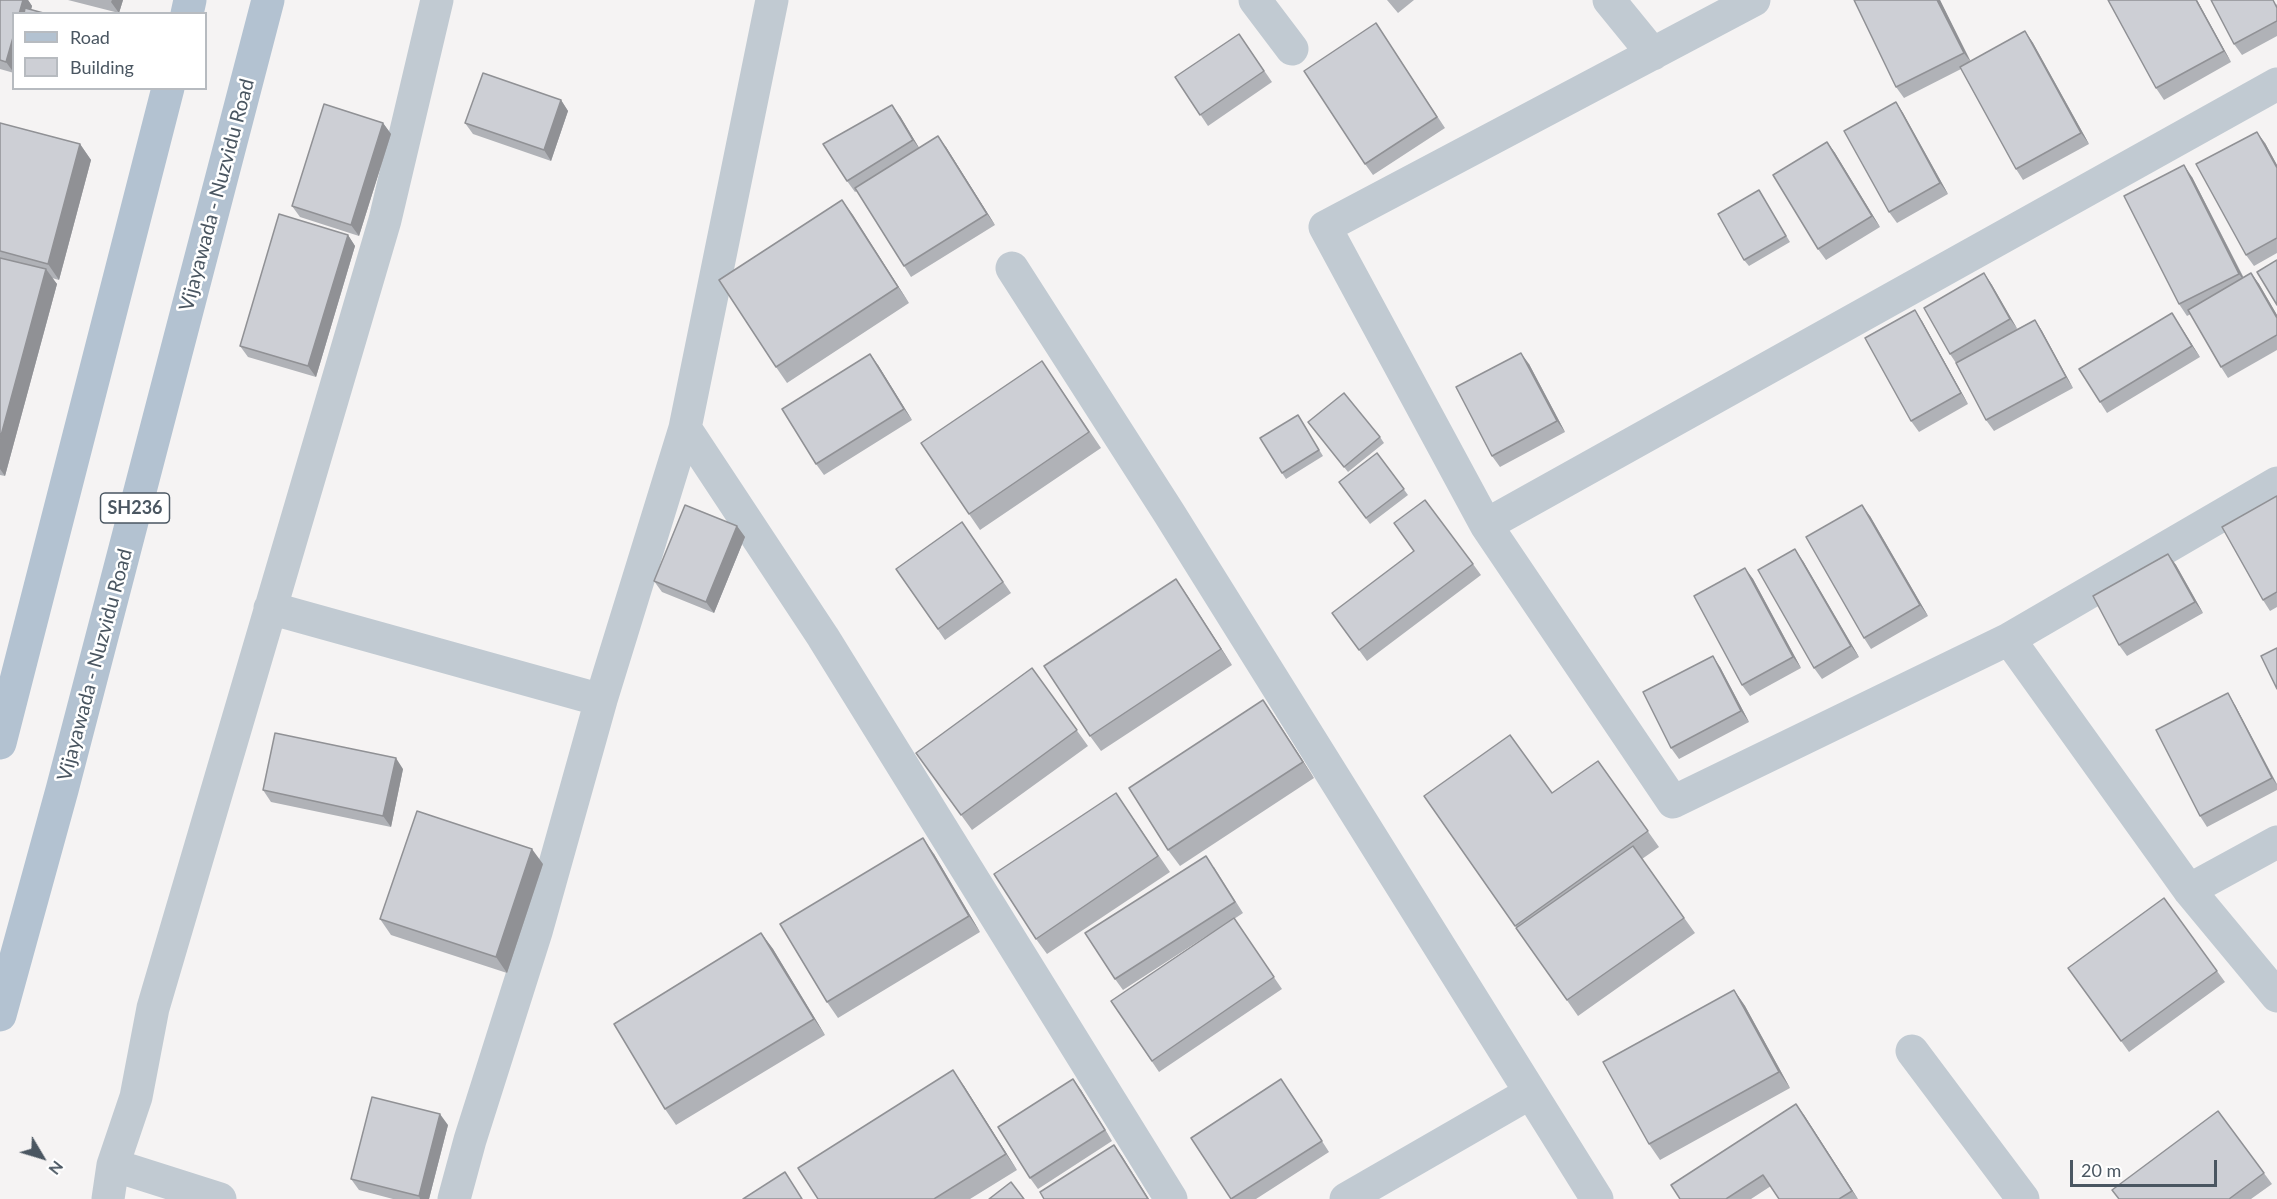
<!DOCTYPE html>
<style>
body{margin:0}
#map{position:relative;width:2277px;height:1199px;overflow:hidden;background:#f5f3f3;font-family:Lato,sans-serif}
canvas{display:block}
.legend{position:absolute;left:12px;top:12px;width:195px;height:78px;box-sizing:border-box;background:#fff;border:2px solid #b7bbc0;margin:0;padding:8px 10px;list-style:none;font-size:18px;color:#4a5661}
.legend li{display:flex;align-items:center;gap:12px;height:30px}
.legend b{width:30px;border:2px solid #b7bbc0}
.north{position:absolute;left:12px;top:1127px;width:60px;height:60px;-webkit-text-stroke:4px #fff;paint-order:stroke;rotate:128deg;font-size:16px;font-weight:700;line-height:24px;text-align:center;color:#4a5661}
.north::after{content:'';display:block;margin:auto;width:21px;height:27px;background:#4a5661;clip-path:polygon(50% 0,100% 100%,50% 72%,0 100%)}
.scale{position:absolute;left:2070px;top:1160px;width:147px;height:27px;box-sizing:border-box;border:3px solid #4a5661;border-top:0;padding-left:8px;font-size:18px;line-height:21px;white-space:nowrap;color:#4a5661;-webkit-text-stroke:4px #fff;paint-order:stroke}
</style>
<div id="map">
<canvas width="2277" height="1199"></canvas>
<ul class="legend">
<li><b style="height:8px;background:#b3c2d1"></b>Road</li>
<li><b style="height:16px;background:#cdcfd5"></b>Building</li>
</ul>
<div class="north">N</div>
<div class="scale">20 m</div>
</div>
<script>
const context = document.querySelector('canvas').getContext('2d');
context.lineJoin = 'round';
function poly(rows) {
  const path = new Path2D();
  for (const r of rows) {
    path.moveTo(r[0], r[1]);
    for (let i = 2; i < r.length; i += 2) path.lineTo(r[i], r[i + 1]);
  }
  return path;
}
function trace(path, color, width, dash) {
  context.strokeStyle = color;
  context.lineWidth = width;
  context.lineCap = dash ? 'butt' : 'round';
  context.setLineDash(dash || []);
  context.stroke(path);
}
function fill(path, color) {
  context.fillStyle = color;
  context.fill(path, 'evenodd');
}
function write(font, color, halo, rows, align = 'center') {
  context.font = font + ' Lato,sans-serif';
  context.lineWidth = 5;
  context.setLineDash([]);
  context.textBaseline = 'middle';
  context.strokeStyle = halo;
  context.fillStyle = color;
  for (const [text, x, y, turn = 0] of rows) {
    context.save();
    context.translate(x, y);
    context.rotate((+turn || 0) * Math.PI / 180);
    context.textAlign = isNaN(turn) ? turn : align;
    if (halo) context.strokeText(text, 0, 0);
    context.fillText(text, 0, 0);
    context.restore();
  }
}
trace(poly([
 [1255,0,1292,49],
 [1609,0,1653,54],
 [1012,268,1169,513,1597,1199],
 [685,428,823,637,1171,1199],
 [2277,483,2009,639,2189,890,2277,996],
 [1486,525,1325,227,1754,0],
 [270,608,601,700],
 [2009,639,1673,802,1486,525,2277,84],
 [2189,890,2277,842],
 [1912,1051,2023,1199],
 [113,1165,220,1199],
 [108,1199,113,1165,136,1097,153,1008,385,220,437,0],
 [454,1199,470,1140,536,932,601,700,685,428,772,0],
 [1346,1199,1530,1093]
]), '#c1cad2', 33);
trace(poly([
 [187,14,190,0],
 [0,743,168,88],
 [0,1015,62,790,268,0]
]), '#b3c2d1', 33);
fill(poly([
 [0,0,28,0,32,6,31,9,14,14,14,73,0,69],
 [68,0,123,0,119,13],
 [1387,0,1414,0,1398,13],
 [1940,0,1970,62,2025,31,2033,43,2089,144,2023,180,2016,169,1961,69,1904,98,1896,87],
 [2108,0,2197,0,2231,62,2164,100,2156,88],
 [2277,4,2277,36,2242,55,2234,44],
 [1376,23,1445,128,1373,175,1365,164],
 [1239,34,1272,82,1208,126,1175,77],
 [561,100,568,111,551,161,473,134,465,123],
 [1896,102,1903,113,1948,194,1897,223,1889,212],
 [900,116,919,148,946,147,995,225,911,277,857,191,855,192,847,181],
 [0,123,80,144,91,160,59,280,52,278,57,284,5,476,0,475],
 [383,123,391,134,359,236,300,217,292,206],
 [1827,142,1835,153,1880,227,1826,260,1818,249],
 [2265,143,2277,165,2277,253,2254,266,2246,255],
 [2192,177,2244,278,2251,273,2259,284,2277,315,2277,350,2228,378,2221,367,2191,314,2187,316,2179,304],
 [1759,190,1790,242,1749,266,1744,260],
 [842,200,909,303,787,383,776,367],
 [348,235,355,246,316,377,248,357,240,346],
 [1984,273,1992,285,2017,329,2035,320,2042,331,2073,388,1994,431,1986,420,1956,363,1950,354],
 [1922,321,1968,404,1919,432,1911,421],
 [2179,324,2200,357,2107,413,2100,402],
 [1529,364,1565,432,1500,467,1492,456],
 [878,365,912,420,824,475,816,464],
 [1053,377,1101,448,980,530,969,514],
 [1298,415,1323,456,1286,479,1282,473],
 [1308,422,1380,437,1384,443,1348,472],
 [1377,453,1408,495,1370,524,1339,482],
 [2277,496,2277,607,2270,611,2263,600],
 [1870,516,1928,616,1871,649,1864,638],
 [962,522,1011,593,945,640,896,569],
 [737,526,745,537,714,613,662,592,654,581],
 [1414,551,1473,564,1481,575,1367,661,1332,613],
 [2168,554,2176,565,2203,613,2127,656,2119,645],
 [1803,561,1859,657,1822,679,1814,668],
 [1745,568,1753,579,1801,668,1750,696,1742,685],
 [1176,579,1232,665,1101,751,1090,736],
 [1720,667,1749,722,1679,759,1671,748],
 [1032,668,1088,746,972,830,916,753],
 [2235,705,2277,784,2277,790,2207,827,2200,816],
 [1274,716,1314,778,1180,866,1168,850],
 [1598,761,1659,847,1642,859,1695,933,1578,1016,1424,796,1552,793],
 [403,769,391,827,271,802,263,790],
 [1127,809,1170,872,1047,954,1036,939],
 [934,854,980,932,838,1018,827,1002],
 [543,864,507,973,391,935,380,919],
 [1214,867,1243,913,1234,919,1282,989,1159,1072,1111,1001,1211,933,1123,990,1115,979],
 [2164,898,2225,982,2129,1052,2068,968],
 [761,933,773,949,825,1035,676,1125,665,1109],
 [1734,990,1745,1006,1790,1088,1660,1160,1649,1144],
 [964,1086,1017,1170,970,1199,818,1199],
 [1081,1090,1112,1141,1038,1189,1030,1178],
 [1289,1090,1329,1152,1256,1199,1231,1199],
 [2218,1111,2272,1184,2251,1199,2118,1199],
 [1804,1115,1858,1199,1779,1199,1771,1186,1751,1199,1680,1199],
 [448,1125,429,1199,393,1199,359,1190,351,1179]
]), '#b0b2b7');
fill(poly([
 [23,0,28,0,32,6,30,14,19,14],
 [112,0,123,0,119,13,111,2],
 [1937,0,1940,0,1972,64,1964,53],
 [2196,0,2197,0,2231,62,2224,51],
 [2025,31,2033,43,2089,144,2081,133],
 [14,34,14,53,13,53,14,54,14,73,6,62],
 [561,100,568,111,551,161,544,150],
 [1896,102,1903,113,1948,194,1940,183],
 [892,105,900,116,921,151,913,140],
 [383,123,391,134,359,236,351,225],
 [2257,132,2265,143,2277,165,2277,168],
 [938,136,946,147,995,225,987,214],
 [1827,142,1835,153,1880,227,1872,216],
 [80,144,91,160,59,280,48,264],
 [2184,165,2192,177,2247,285,2239,274],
 [842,200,853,215,909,303,898,287],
 [348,235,355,246,316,377,308,366],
 [46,269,57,284,5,476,0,469,0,439],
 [1984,273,1992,285,2018,330,2010,319],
 [2251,273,2259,284,2277,315,2277,318],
 [1915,310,1922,321,1968,404,1961,393],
 [2172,313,2200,357,2192,346],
 [2035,320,2042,331,2073,388,2066,377],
 [1521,353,1529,364,1565,432,1557,421],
 [870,354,878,365,912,420,904,409],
 [1862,505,1870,516,1928,616,1920,605],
 [737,526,745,537,714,613,706,602],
 [1795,549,1803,561,1859,657,1851,646],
 [2168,554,2176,565,2203,613,2195,602],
 [1745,568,1753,579,1801,668,1793,657],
 [1176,579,1187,595,1232,665,1221,649],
 [1713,656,1720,667,1749,722,1741,711],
 [2228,693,2235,705,2277,785,2272,778],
 [1263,700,1274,716,1314,778,1303,762],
 [396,758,403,769,391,827,383,816],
 [923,838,934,854,980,932,969,916],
 [532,849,543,864,507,973,496,957],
 [761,933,773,949,825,1035,814,1019],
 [1734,990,1745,1006,1790,1088,1779,1072],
 [953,1070,964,1086,1017,1170,1006,1154],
 [1073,1079,1081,1090,1112,1141,1105,1130],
 [1796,1104,1804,1115,1858,1199,1852,1191],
 [440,1114,448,1125,429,1199,420,1199,419,1196],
 [1114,1145,1122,1156,1149,1199,1148,1199]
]), '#909195');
const building = poly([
 [0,0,23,0,19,14,14,14,14,34,6,62,0,60,0,0],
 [1854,0,1937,0,1964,53,1896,87,1854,0],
 [2108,0,2196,0,2224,51,2156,88,2108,0],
 [2211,0,2273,0,2277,8,2277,21,2234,44,2211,0],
 [25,8,47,14,24,14,25,8],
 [1376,23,1437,117,1365,164,1304,71,1376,23],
 [2025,31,2081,133,2016,169,1960,67,2025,31],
 [1239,34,1264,71,1200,115,1175,77,1239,34],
 [483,73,561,100,544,150,465,123,483,73],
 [1896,102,1940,183,1889,212,1844,131,1896,102],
 [324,104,383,123,351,225,292,206,324,104],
 [892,105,913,140,847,181,823,144,892,105],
 [0,123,80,144,48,264,0,251,0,123],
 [2257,132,2277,168,2277,238,2246,255,2196,164,2257,132],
 [938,136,987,214,904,266,855,188,938,136],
 [1827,142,1872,216,1818,249,1773,175,1827,142],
 [2184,165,2239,274,2179,304,2124,196,2184,165],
 [1759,190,1786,236,1744,260,1718,214,1759,190],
 [842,200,898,287,776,367,719,280,842,200],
 [279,214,348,235,308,366,240,346,279,214],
 [0,258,46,269,0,439,0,258],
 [2277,260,2277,305,2257,272,2277,260],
 [1984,273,2010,319,1950,354,1924,308,1984,273],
 [2251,273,2277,318,2277,335,2221,367,2188,310,2251,273],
 [1915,310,1961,393,1911,421,1865,338,1915,310],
 [2172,313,2192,346,2100,402,2079,369,2172,313],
 [2035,320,2066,377,1986,420,1956,363,2035,320],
 [1521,353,1557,421,1492,456,1456,387,1521,353],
 [870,354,904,409,816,464,782,409,870,354],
 [1042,361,1089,432,969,514,921,443,1042,361],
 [1344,393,1380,437,1344,467,1308,422,1344,393],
 [1298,415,1319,450,1282,473,1260,438,1298,415],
 [1377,453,1404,489,1366,518,1339,482,1377,453],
 [2277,496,2277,592,2263,600,2222,527,2277,496],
 [1425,500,1473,564,1359,650,1332,613,1414,551,1394,523,1425,500],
 [685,505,737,526,706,602,654,581,685,505],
 [1862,505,1920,605,1864,638,1806,537,1862,505],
 [962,522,1003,582,938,629,896,569,962,522],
 [1795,549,1851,646,1814,668,1758,570,1795,549],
 [2168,554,2195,602,2119,645,2093,596,2168,554],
 [1745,568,1793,657,1742,685,1694,596,1745,568],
 [1176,579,1221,649,1090,736,1044,666,1176,579],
 [2277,648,2277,689,2261,656,2277,648],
 [1713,656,1741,711,1671,748,1643,692,1713,656],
 [1032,668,1077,730,961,815,916,753,1032,668],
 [2228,693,2272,778,2200,816,2156,730,2228,693],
 [1263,700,1303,762,1168,850,1129,788,1263,700],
 [275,733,396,758,383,816,263,790,275,733],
 [1510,735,1552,793,1598,761,1648,831,1515,926,1424,796,1510,735],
 [1116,793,1158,856,1036,939,994,874,1116,793],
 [417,811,532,849,496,957,380,919,417,811],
 [923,838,969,916,827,1002,780,924,923,838],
 [1633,846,1684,918,1567,1000,1516,928,1633,846],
 [1206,856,1235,902,1115,979,1085,933,1206,856],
 [2164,898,2217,971,2121,1041,2068,968,2164,898],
 [1234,918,1274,977,1152,1061,1111,1001,1234,918],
 [761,933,814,1019,665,1109,614,1024,761,933],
 [1734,990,1779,1072,1649,1144,1603,1062,1734,990],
 [953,1070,1006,1154,934,1199,818,1199,798,1168,953,1070],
 [1073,1079,1105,1130,1030,1178,998,1127,1073,1079],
 [1281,1079,1322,1141,1231,1199,1191,1138,1281,1079],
 [372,1097,440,1114,419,1196,351,1179,372,1097],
 [1796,1104,1852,1191,1839,1199,1779,1199,1763,1175,1726,1199,1680,1199,1671,1185,1796,1104],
 [2218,1111,2264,1173,2229,1199,2119,1199,2112,1190,2218,1111],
 [1114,1145,1148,1199,1044,1199,1040,1192,1114,1145],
 [785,1172,802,1199,743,1199,785,1172],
 [1011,1182,1024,1199,989,1199,1011,1182]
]);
fill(building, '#cdcfd5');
trace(building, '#909195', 1.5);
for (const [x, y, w] of [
 [135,508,69]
]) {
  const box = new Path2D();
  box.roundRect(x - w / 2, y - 15, w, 30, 4.5);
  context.fillStyle = '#fff';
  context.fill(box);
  trace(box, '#4a5661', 1.5);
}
write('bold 18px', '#4a5661', null, [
 ["SH236",135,508]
]);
write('20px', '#4a5661', '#fff', [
 ["Vijayawada - Nuzvidu Road",217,195,-75],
 ["Vijayawada - Nuzvidu Road",95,665,-75]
]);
</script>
